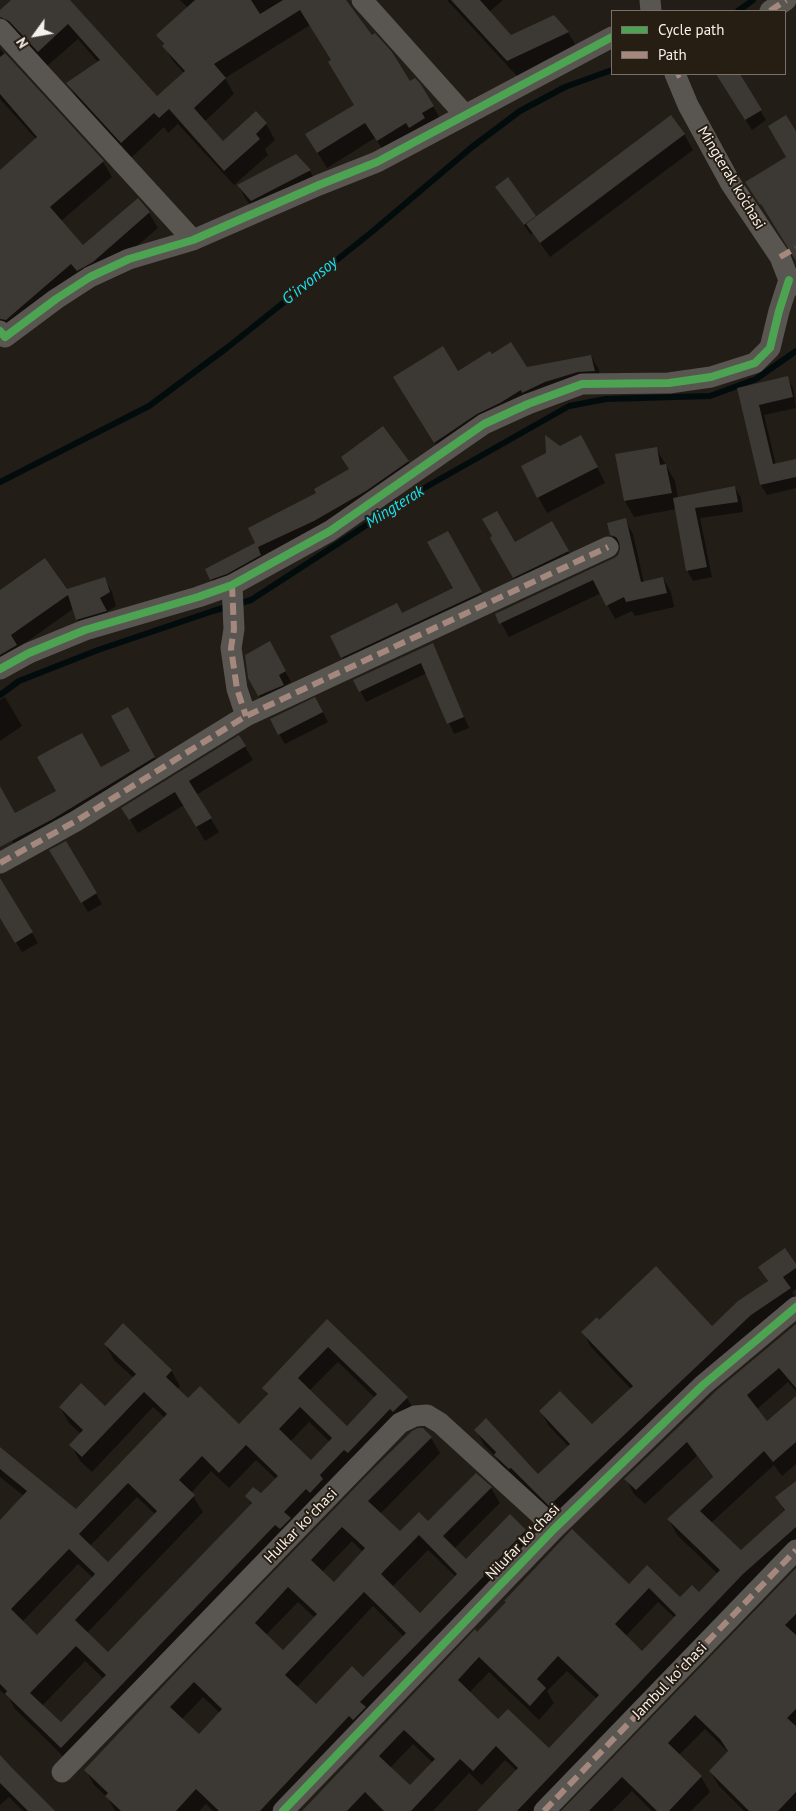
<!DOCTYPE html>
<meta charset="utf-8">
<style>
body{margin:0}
#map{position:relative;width:796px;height:1811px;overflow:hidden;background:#221d17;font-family:"PT Sans",sans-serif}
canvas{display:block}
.legend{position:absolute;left:611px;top:10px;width:175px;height:65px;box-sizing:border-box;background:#261d13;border:1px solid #797169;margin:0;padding:6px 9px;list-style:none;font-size:15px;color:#f6f0ea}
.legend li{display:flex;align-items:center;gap:10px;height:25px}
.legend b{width:25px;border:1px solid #797169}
.north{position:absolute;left:10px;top:10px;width:50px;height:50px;-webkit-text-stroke:4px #261d13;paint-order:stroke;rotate:238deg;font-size:14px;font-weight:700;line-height:20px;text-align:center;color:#f6f0ea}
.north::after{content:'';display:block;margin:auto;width:18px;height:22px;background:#f6f0ea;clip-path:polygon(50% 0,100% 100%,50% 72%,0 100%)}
</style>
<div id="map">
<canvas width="796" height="1811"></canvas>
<ul class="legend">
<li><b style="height:6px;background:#4ca352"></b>Cycle path</li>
<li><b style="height:6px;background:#a5887d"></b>Path</li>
</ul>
<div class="north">N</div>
</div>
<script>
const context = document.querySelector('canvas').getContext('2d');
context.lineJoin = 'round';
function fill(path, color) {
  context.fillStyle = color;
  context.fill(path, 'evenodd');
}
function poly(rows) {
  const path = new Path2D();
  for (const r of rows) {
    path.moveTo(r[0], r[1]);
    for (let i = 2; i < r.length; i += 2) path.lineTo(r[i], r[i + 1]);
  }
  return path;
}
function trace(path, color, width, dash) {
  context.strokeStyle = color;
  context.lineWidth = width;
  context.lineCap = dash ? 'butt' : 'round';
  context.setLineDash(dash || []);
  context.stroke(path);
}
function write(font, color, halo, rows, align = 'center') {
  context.font = font + ' "PT Sans",sans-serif';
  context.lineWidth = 4;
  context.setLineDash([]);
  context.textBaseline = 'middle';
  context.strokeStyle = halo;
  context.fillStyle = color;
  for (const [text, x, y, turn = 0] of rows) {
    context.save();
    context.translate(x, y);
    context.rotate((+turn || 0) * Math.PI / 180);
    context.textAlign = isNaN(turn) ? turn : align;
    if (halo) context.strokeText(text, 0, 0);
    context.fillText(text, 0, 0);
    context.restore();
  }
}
fill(poly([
 [13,0,68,0,157,98,184,73,173,61,158,36,188,8,180,0,344,0,410,83,433,106,442,122,387,156,375,138,327,168,316,150,355,106,332,61,310,25,225,78,234,94,204,122,223,143,256,113,266,124,275,140,265,149,268,155,234,185,178,124,168,133,164,127,131,158,77,98,68,83,98,62,78,39,47,66,0,36,0,12],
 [447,0,503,0,489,12,510,37,568,32,577,48,517,76],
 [0,49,103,162,112,177,61,221,83,247,138,200,149,213,158,228,101,277,0,338,0,171,37,140,0,99],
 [717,74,738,74,766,120,752,130],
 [684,134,693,150,550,257,533,233,531,235,497,187,508,179,536,218],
 [296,156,310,171,318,186,261,216,247,201,238,185],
 [492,356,527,369,591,356,599,370,602,385,553,396,443,456,403,392,458,372],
 [787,378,793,388,796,408,764,415,776,465,796,460,796,488,767,495,761,485,739,389],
 [656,448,675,481,678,498,735,488,741,498,743,512,700,518,712,577,693,581,687,570,676,509,634,517,625,501,616,455],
 [590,452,605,483,547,513,522,467],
 [408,461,415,474,218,591,211,579,350,470],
 [625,520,633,534,644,583,663,578,671,592,674,607,635,616,632,611,615,619,601,593,509,637,501,623,619,555,621,550,611,534],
 [552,523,577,567,523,593,491,538,514,544],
 [448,532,488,605,350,670,342,657,402,614,454,588],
 [104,579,112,592,116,606,107,612,113,624,85,633,77,620,73,609,18,648,0,672,0,592,66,591],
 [269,643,291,682,284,686,288,695,265,706,249,677],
 [432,644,469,728,454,734,427,673,366,702,355,680],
 [5,697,22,726,0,741,0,700],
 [321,709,328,722,285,744,279,734],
 [136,724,163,773,21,855,10,837,0,843,0,788,15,815,132,752],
 [239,737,253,760,196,795,219,832,205,841,184,805,138,833,123,808],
 [66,842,102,904,88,912,51,851],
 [0,880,38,943,22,952,0,916],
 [760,1267,796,1267,796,1289,792,1292,796,1299,558,1520,504,1470,496,1457,484,1445,476,1430,538,1476,569,1447,549,1426,540,1411,592,1426,631,1389,591,1347,583,1332,599,1322,712,1327,768,1282],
 [327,1321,407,1398,416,1413,70,1763,15,1709,9,1698,0,1690,0,1522,24,1496,0,1477,0,1448,76,1510,165,1418,153,1407,92,1472,80,1461,71,1445,81,1434,69,1423,60,1407,105,1408,134,1378,114,1360,105,1344,171,1370,180,1386,177,1389,188,1400,239,1426,268,1396,263,1388],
 [338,1362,375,1398,347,1427,309,1391],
 [309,1422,330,1442,311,1462,290,1442],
 [256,1460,276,1479,261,1495,246,1496,252,1505,108,1654,87,1633,203,1512,191,1493,211,1471,229,1488],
 [137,1497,155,1514,108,1563,90,1546],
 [78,1564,93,1578,37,1637,22,1622],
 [85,1661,104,1679,61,1724,42,1706],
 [796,1326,796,1391,788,1382,756,1410,766,1423,796,1398,796,1464,782,1476,774,1465,711,1523,741,1551,785,1512,777,1497,796,1483,796,1549,540,1811,481,1811,517,1771,505,1760,482,1785,469,1773,433,1811,304,1811,477,1634,629,1585,647,1567,680,1599,699,1594,718,1574,677,1535,669,1520,713,1478,697,1456,645,1504,634,1494,626,1479],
 [658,1602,675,1618,642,1652,626,1636],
 [567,1671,597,1699,549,1750,498,1721,469,1693,489,1672,539,1720,554,1703,547,1691],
 [413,1744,433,1763,410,1787,390,1768],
 [423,1429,431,1438,440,1453,380,1514,400,1533,428,1523,491,1488,500,1503,454,1549,466,1561,525,1531,534,1546,281,1811,213,1811,206,1804,199,1811,115,1811,108,1798,94,1785,86,1770],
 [352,1541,363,1552,334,1583,322,1572],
 [428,1550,456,1577,420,1614,392,1587],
 [298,1602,315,1618,284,1652,266,1635],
 [373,1606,404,1637,363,1679,316,1706,296,1688],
 [203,1697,220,1713,199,1735,182,1719],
 [796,1570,796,1811,744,1811,719,1786,710,1771,728,1752,705,1729,679,1755,701,1777,710,1792,691,1811,652,1811,632,1791,612,1811,564,1811],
 [0,1757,53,1811,23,1811,9,1797,0,1805]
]), '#0007');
trace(poly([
 [738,11,753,0],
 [0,482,149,406,228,347,373,231,472,147,520,111,565,87,612,70],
 [0,695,19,681,98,650,213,611,251,600,419,491,569,406,606,399,710,396,756,379,796,351]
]), '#030c0d', 6);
fill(poly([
 [11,0,70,0,157,96,185,71,162,46,164,44,156,35,195,0,251,0,260,14,283,0,346,0,372,35,375,33,392,52,410,81,415,78,420,83,434,106,422,113,425,118,409,128,406,123,377,141,365,123,317,153,305,134,354,105,328,62,331,60,300,10,214,64,226,78,194,108,223,141,256,111,267,123,256,134,260,139,224,171,169,109,159,118,154,113,121,143,66,83,100,60,68,24,38,52,9,21,0,17,0,10],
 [451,0,480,0,511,35,554,15,569,32,507,61],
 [5,53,104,161,50,207,83,245,138,198,150,212,93,262,77,271,71,264,6,320,0,319,0,170,37,137,0,94,0,57],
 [716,74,740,74,762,110,745,120],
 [671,115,685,134,540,243,526,224],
 [786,115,796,131,796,261,761,204,760,205,745,182,786,157,768,126],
 [296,154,311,170,251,201,237,185],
 [508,177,536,216,524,225,495,187],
 [511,342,527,367,591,355,595,371,578,372,545,382,522,393,521,390,500,403,477,414,434,443,393,377,443,346,458,371,490,351,492,354],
 [788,376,793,397,759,405,773,464,796,459,796,477,760,485,737,388],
 [383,426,409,461,366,491,314,521,258,547,261,555,227,574,210,580,205,569,255,543,248,528,316,493,314,489,349,469,341,457],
 [545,435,560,446,581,435,598,467,537,498,521,466,546,453],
 [657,447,660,465,666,464,672,493,624,501,615,454],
 [735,486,738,502,695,508,707,567,686,571,673,498],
 [497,511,515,542,552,521,569,551,513,578,490,538,492,536,482,519],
 [626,518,641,582,663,577,667,593,626,602,624,597,606,606,593,580,499,624,495,614,614,558,618,555,620,549,619,542,616,537,610,535,607,523],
 [448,531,482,592,341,658,330,636,397,603,402,613,453,588,427,542],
 [45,558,67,589,105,577,110,592,100,598,107,611,76,620,68,595,11,635,17,645,0,655,0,590],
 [270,641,286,671,279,675,284,685,258,696,248,678,245,655],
 [433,643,464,717,447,724,421,663,359,692,353,680],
 [315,697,323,712,278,735,270,719],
 [128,707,155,757,53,819,0,847,0,786,15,813,56,791,37,757,57,746,82,733,101,767,130,751,111,716],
 [239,735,246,746,189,781,212,818,196,827,175,792,129,820,121,808],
 [66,841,97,893,81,903,49,850],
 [0,878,33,932,15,943,0,918],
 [785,1248,796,1264,796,1268,783,1277,791,1288,751,1315,549,1506,511,1468,509,1469,494,1455,496,1452,474,1430,486,1418,538,1474,570,1444,539,1411,560,1391,592,1424,633,1386,581,1332,597,1317,599,1320,656,1266,712,1326,738,1301,768,1281,758,1267],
 [327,1319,408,1397,393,1412,390,1409,348,1453,344,1450,320,1475,323,1479,310,1493,306,1489,284,1512,291,1518,280,1529,275,1525,61,1748,5,1694,7,1691,0,1684,0,1520,27,1491,0,1469,0,1447,76,1509,167,1414,144,1392,82,1457,69,1445,83,1430,59,1407,81,1383,105,1406,136,1374,104,1344,123,1323,172,1370,166,1377,188,1398,200,1386,239,1424,268,1394,262,1388],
 [328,1347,377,1394,347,1426,298,1378],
 [300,1407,332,1438,311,1460,279,1429],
 [246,1445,278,1476,261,1493,253,1487,245,1496,252,1503,108,1652,75,1620,195,1495,179,1480,202,1456,219,1473],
 [128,1483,157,1511,108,1562,79,1534],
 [69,1549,95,1574,37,1635,11,1609],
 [76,1646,106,1675,61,1722,30,1693],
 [796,1324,796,1388,779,1368,747,1395,767,1421,796,1396,796,1442,773,1462,764,1451,700,1511,741,1550,785,1510,775,1497,796,1481,796,1527,743,1574,517,1811,477,1811,518,1768,496,1746,473,1771,460,1759,411,1811,384,1811,365,1792,347,1811,302,1811,475,1629,477,1632,506,1602,504,1601,572,1529,629,1584,647,1565,680,1597,692,1585,699,1592,720,1570,667,1519,713,1477,687,1442,636,1490,624,1479,718,1389],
 [649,1588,676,1615,642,1651,615,1624],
 [558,1656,599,1695,549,1748,508,1709,498,1719,458,1680,479,1657,530,1706,546,1688,537,1679],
 [404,1730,435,1759,410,1785,379,1756],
 [418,1428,423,1428,432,1437,368,1501,400,1531,419,1512,428,1521,476,1473,492,1487,443,1536,466,1559,510,1514,526,1530,483,1575,484,1576,360,1702,366,1707,353,1720,349,1716,260,1811,219,1811,196,1789,176,1811,121,1811,105,1796,108,1793,84,1770,183,1665,373,1469,412,1431],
 [342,1527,365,1548,334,1582,311,1560],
 [419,1535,457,1574,420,1613,381,1574],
 [288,1587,317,1614,283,1650,255,1623],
 [364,1592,406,1633,363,1677,352,1666,316,1704,285,1675],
 [194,1682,222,1709,199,1734,170,1707],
 [796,1568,796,1614,785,1625,796,1635,796,1709,787,1718,796,1726,796,1792,778,1811,749,1811,709,1771,728,1751,720,1739,695,1715,668,1743,702,1776,669,1811,657,1811,622,1777,589,1811,561,1811],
 [0,1755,13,1769,55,1811,28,1811,0,1783]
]), '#3c3833');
trace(poly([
 [362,0,465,115],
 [650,0,651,11],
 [770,11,786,0],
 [0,29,193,240],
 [675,74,688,105,731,184,780,257,789,280,796,285],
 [0,331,5,337,56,299,90,277,129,259,193,240,319,185,377,162,612,37],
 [232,585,234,629,231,648,237,689,246,716],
 [0,669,29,653,85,630,198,597,232,585,330,531,484,424,528,404,582,384,669,383,711,377,755,363,770,348,779,311,789,280],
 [0,863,76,821,246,716,608,547],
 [62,1772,400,1423,415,1416,427,1415,440,1423,555,1528],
 [283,1811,555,1528,703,1385,796,1307],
 [544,1811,796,1550]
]), '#595550', 21);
trace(poly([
 [770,11,786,0],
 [676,76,680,74],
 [780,257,796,248],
 [232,585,234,629,231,648,237,689,246,716],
 [0,863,76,821,246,716,608,547],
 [544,1811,796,1550]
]), '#a5887d', 6, [12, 6]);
trace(poly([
 [0,331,5,337,56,299,90,277,129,259,193,240,319,185,377,162,612,37],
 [0,669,29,653,85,630,198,597,232,585,330,531,484,424,528,404,582,384,669,383,711,377,755,363,770,348,779,311,789,280],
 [283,1811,555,1528,703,1385,796,1307]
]), '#4ca352', 8);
write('15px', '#f6f0ea', '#261d13', [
 ["Mingterak ko‘chasi",731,178,59],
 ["Hulkar koʻchasi",301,1526,-46],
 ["Nilufar koʻchasi",523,1542,-46],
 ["Jambul koʻchasi",670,1681,-46]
]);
write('italic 16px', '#15e0f3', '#261d13', [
 ["G‘irvonsoy",310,281,-39],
 ["Mingterak",395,507,-32]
]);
</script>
